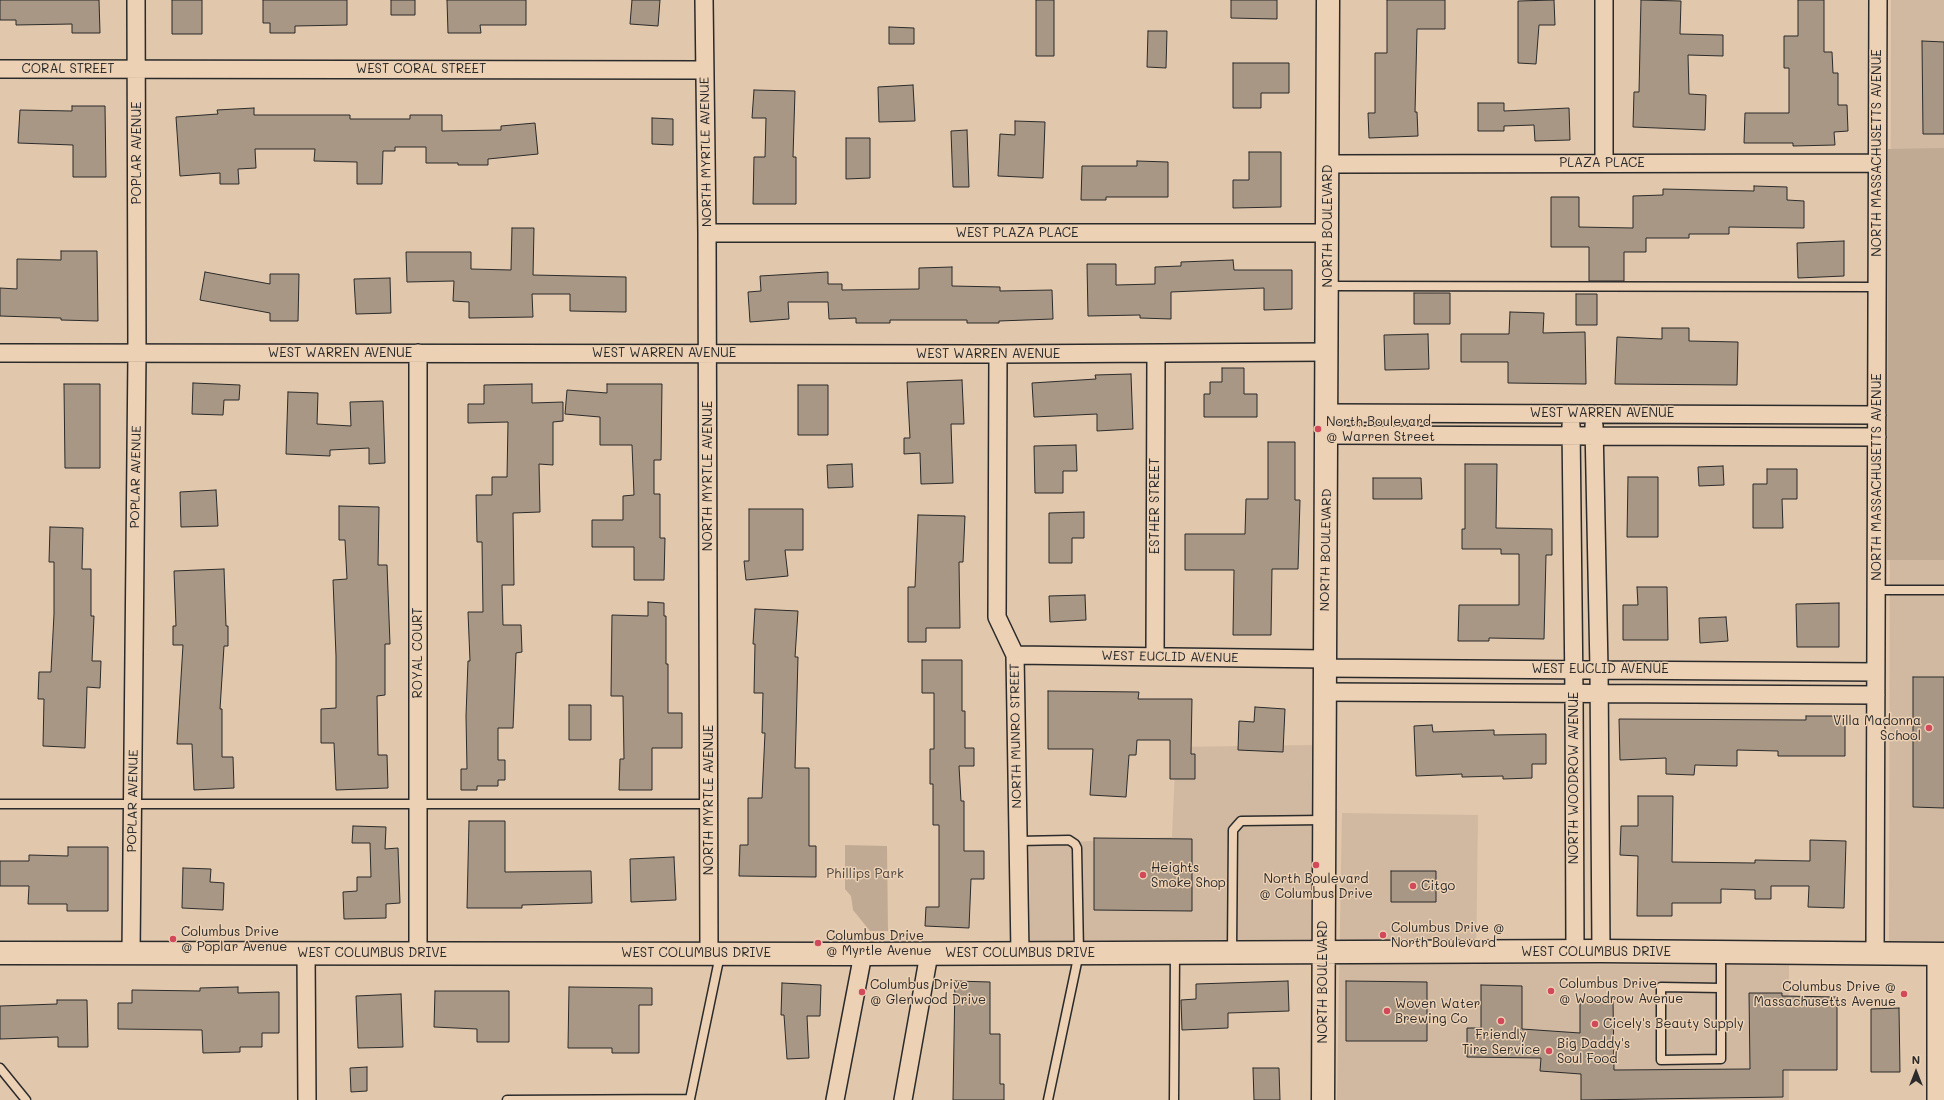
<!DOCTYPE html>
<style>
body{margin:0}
#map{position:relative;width:1944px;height:1100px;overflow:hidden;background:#e1c7ac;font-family:Mali,sans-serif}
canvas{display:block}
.north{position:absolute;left:1896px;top:1052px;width:40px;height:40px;-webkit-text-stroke:3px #edd1b4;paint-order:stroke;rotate:0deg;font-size:11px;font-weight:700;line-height:16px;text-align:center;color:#2b2b2b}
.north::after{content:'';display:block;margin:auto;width:14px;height:18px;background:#2b2b2b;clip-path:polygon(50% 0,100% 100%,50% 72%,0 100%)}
</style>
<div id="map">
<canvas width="1944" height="1100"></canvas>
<div class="north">N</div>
</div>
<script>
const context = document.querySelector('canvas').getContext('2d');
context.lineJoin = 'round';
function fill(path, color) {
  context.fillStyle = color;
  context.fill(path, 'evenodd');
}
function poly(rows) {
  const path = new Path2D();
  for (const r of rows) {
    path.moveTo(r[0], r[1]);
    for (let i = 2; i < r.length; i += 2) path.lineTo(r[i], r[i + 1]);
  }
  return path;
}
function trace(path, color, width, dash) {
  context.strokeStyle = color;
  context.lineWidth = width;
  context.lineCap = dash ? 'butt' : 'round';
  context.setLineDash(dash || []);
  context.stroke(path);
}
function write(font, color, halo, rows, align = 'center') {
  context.font = font + ' Mali,sans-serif';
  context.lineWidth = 3;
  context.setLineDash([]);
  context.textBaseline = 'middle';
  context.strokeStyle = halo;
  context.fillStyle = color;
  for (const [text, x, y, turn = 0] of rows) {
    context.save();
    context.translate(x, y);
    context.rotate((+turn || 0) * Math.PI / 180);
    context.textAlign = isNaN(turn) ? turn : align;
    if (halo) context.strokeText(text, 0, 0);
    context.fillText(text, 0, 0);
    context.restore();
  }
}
fill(poly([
 [1891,0,1944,0,1944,946,1889,945],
 [1314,745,1313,939,1030,941,1029,844,1172,837,1176,747],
 [1342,813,1478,815,1476,964,1789,965,1789,1100,1337,1100]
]), '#d0b9a0');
fill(poly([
 [1944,148,1944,560,1887,560,1888,149],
 [845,845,887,846,888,931,870,931,853,910,851,896,845,889]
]), '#c0aa94');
const building = poly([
 [0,0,99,0,100,33,72,33,72,24,16,25,16,20,0,20,0,0],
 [172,0,202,0,202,34,172,34,172,0],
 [263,0,347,0,347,25,295,26,295,33,270,33,270,23,263,23,263,0],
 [391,0,415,0,415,15,391,15,391,0],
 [447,0,526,0,526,25,480,25,481,33,448,33,447,0],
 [632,0,660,0,658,26,630,24,632,0],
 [1036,0,1054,0,1054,56,1036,56,1036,0],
 [1231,0,1277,0,1277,19,1231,18,1231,0],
 [1387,0,1445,0,1445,29,1417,29,1415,112,1417,112,1418,136,1369,138,1368,113,1375,113,1375,53,1387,53,1387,0],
 [1554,0,1555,25,1539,25,1536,64,1518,63,1518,1,1554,0],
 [1641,0,1681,1,1680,34,1723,35,1723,56,1688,55,1689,94,1706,95,1705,130,1633,127,1634,92,1639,92,1641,0],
 [1798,0,1824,0,1824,52,1832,52,1833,73,1838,73,1838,105,1847,105,1848,131,1834,132,1835,145,1793,146,1793,143,1744,143,1745,113,1789,113,1789,68,1784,68,1784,36,1798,36,1798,0],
 [889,27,914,28,914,44,889,44,889,27],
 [1148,31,1167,31,1166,68,1147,67,1148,31],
 [1922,41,1944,42,1944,134,1923,134,1922,41],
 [1233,63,1289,63,1289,93,1261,93,1261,108,1233,108,1233,63],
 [913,85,915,121,879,122,878,87,913,85],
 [754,90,795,91,793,157,796,157,796,204,753,204,754,157,765,157,766,118,752,118,754,90],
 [1478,103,1504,103,1504,111,1569,108,1570,140,1535,141,1534,125,1504,126,1504,131,1478,131,1478,103],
 [72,106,105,106,106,177,73,177,73,145,18,143,20,110,72,111,72,106],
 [254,108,254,115,350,115,350,119,410,119,410,115,442,115,442,131,501,130,501,126,535,123,538,154,488,159,488,165,458,165,458,163,426,163,426,147,395,147,395,151,383,151,382,184,357,184,357,162,314,161,315,149,255,149,256,168,238,169,239,184,220,184,220,173,180,176,176,117,218,114,217,110,254,108],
 [652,118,673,119,673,145,652,144,652,118],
 [1015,121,1045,122,1043,178,998,176,1000,134,1015,135,1015,121],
 [967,130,969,187,953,187,951,131,967,130],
 [846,138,870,138,870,178,846,179,846,138],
 [1249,152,1281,152,1281,207,1233,208,1233,180,1249,180,1249,152],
 [1137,161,1168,162,1168,197,1106,197,1106,200,1081,200,1082,166,1137,166,1137,161],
 [1754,186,1787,187,1787,200,1804,201,1804,228,1729,227,1729,234,1689,234,1689,238,1646,238,1646,252,1624,252,1624,281,1589,281,1589,247,1551,247,1551,197,1579,197,1579,227,1633,228,1633,196,1663,195,1663,189,1754,191,1754,186],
 [512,228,534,228,533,275,626,277,626,312,570,311,570,294,532,294,533,317,469,318,469,302,453,301,454,281,407,282,406,252,471,252,471,269,511,270,512,228],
 [1844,241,1844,276,1798,278,1797,243,1844,241],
 [61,251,97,251,98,321,61,320,61,318,0,316,0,288,17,289,17,259,61,260,61,251],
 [1233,260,1234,270,1292,270,1292,309,1264,310,1264,288,1171,292,1171,319,1140,318,1140,315,1088,316,1087,264,1116,264,1116,285,1155,284,1155,267,1181,266,1181,262,1233,260],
 [952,267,952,286,1000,287,1000,291,1052,290,1053,319,999,321,999,323,967,323,967,320,890,320,890,323,856,323,856,318,829,319,828,302,788,302,789,319,750,322,748,292,761,291,760,276,828,272,828,284,842,284,842,290,919,289,919,268,952,267],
 [205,272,270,284,270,274,299,274,298,321,270,321,270,313,200,300,205,272],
 [390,278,391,313,356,314,354,279,390,278],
 [1414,293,1450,293,1450,324,1414,324,1414,293],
 [1576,294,1597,294,1597,325,1576,325,1576,294],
 [1510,312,1544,313,1543,333,1585,332,1586,384,1508,383,1508,362,1461,362,1461,334,1509,334,1510,312],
 [1662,328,1689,328,1689,341,1738,342,1737,385,1615,384,1617,337,1662,339,1662,328],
 [1428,334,1429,369,1385,370,1384,335,1428,334],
 [1222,368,1244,368,1244,394,1257,394,1257,417,1204,417,1204,394,1210,394,1210,382,1222,382,1222,368],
 [1131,374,1133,429,1097,431,1097,414,1034,417,1032,383,1096,379,1095,375,1131,374],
 [962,380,964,424,951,424,953,483,921,484,920,453,904,454,904,438,910,438,907,382,962,380],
 [193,383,240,385,239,400,224,400,223,415,192,414,193,383],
 [64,384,100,384,100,468,65,468,64,384],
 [532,384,532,403,563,402,563,421,553,422,553,465,539,464,540,512,513,513,514,585,502,585,503,625,521,625,522,652,516,653,513,728,498,728,498,760,505,760,505,780,498,780,498,786,477,786,477,790,461,790,461,769,467,769,466,716,468,661,470,661,468,612,483,612,482,542,477,542,476,495,492,495,492,477,507,477,508,422,468,423,468,404,484,404,484,385,532,384],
 [607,384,662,384,661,460,654,460,654,494,660,494,660,538,665,538,664,580,634,580,634,547,592,547,592,520,623,520,623,496,634,495,632,445,600,445,600,417,565,414,567,390,607,393,607,384],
 [798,385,828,385,828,435,798,435,798,385],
 [288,392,318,393,317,424,351,426,350,402,383,401,385,463,369,464,369,448,330,450,330,456,286,454,288,392],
 [1268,442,1295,442,1295,500,1300,500,1298,569,1272,569,1271,635,1233,635,1234,570,1185,570,1185,534,1245,534,1246,499,1268,499,1268,442],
 [1076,445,1077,471,1063,471,1063,493,1035,493,1034,446,1076,445],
 [852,464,853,487,828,488,827,465,852,464],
 [1465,464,1497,464,1496,528,1552,529,1552,555,1546,555,1544,639,1489,638,1489,641,1458,641,1459,605,1519,605,1519,554,1501,554,1501,549,1462,549,1462,529,1465,529,1465,464],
 [1723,466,1724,485,1699,486,1698,467,1723,466],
 [1767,469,1797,469,1797,499,1782,499,1783,528,1753,528,1753,484,1767,484,1767,469],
 [1628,477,1658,477,1658,537,1627,537,1628,477],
 [1373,478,1421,478,1422,499,1373,499,1373,478],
 [216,490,218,526,181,527,180,492,216,490],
 [339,506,379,507,378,565,387,565,390,644,385,644,385,695,377,696,378,755,387,755,388,788,336,790,334,743,321,743,321,709,336,708,336,656,333,580,347,579,345,540,339,540,339,506],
 [749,509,803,509,803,550,785,550,788,576,746,580,744,561,749,561,749,509],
 [1084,512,1084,538,1072,538,1072,563,1049,563,1049,513,1084,512],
 [918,515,965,516,963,562,959,562,960,628,926,628,926,642,908,642,908,587,915,587,918,515],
 [50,527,83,528,82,569,91,569,91,616,94,616,92,661,101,661,100,688,87,687,85,748,43,746,44,699,38,699,39,672,51,672,54,614,54,562,49,562,50,527],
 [224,569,226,626,228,626,228,646,224,646,220,709,222,709,222,757,233,757,234,788,194,790,192,744,177,744,183,645,173,645,173,626,176,626,174,571,224,569],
 [1637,587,1667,587,1668,640,1623,640,1623,605,1638,605,1637,587],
 [1085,595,1086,620,1050,622,1049,596,1085,595],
 [648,602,664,603,664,616,666,616,666,664,668,664,668,713,682,713,682,748,652,748,652,790,619,790,620,759,624,759,623,696,611,696,612,615,648,616,648,602],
 [1839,603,1839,647,1797,647,1796,604,1839,603],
 [755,609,798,611,795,657,798,657,795,768,809,768,809,846,816,846,816,877,739,876,740,845,748,845,748,798,762,798,765,733,762,733,763,693,754,693,755,644,753,644,755,609],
 [1726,617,1728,641,1700,643,1699,618,1726,617],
 [922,660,962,660,962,711,965,711,965,748,974,748,974,766,959,766,961,801,964,801,964,851,984,851,984,879,971,879,969,928,925,926,926,907,939,907,939,825,933,825,933,784,930,784,930,749,934,749,934,693,922,693,922,660],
 [1913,677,1944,677,1944,808,1913,807,1913,677],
 [1048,691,1139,692,1138,699,1192,699,1191,754,1195,754,1195,779,1170,779,1170,740,1137,740,1136,755,1129,755,1126,797,1090,795,1093,749,1048,749,1048,691],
 [569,705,591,705,591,740,569,740,569,705],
 [1255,707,1285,709,1283,752,1238,750,1239,721,1254,722,1255,707],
 [1806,716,1845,716,1845,756,1778,756,1778,751,1737,750,1737,766,1695,765,1694,775,1666,774,1666,758,1620,760,1619,719,1806,720,1806,716],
 [1432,725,1433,732,1494,730,1494,735,1546,734,1546,764,1532,764,1532,778,1503,779,1503,776,1462,777,1462,774,1416,776,1414,726,1432,725],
 [1638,796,1673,796,1672,862,1755,863,1755,860,1810,861,1810,840,1846,841,1844,908,1808,907,1809,886,1771,886,1771,899,1755,899,1755,890,1721,889,1721,903,1672,903,1672,916,1637,916,1638,856,1620,855,1621,826,1638,826,1638,796],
 [469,821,505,821,505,872,591,871,592,903,522,905,522,908,467,908,469,821],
 [353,826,386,827,385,849,398,848,400,903,386,904,386,918,344,919,343,892,357,891,357,877,371,877,370,843,352,843,353,826],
 [1094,838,1192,839,1192,911,1094,910,1094,838],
 [68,847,108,847,108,911,67,911,67,904,28,904,29,886,0,886,0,861,29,861,29,855,68,856,68,847],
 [674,857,676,900,631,902,630,859,674,857],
 [183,868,211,869,210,882,224,883,223,910,182,908,183,868],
 [1391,871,1436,871,1436,902,1391,902,1391,871],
 [955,981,990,982,990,1034,1000,1034,1000,1084,1004,1084,1004,1100,953,1100,955,981],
 [1288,981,1289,1011,1228,1013,1228,1028,1182,1030,1181,1000,1196,999,1196,984,1288,981],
 [1346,981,1427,982,1427,1041,1346,1041,1346,981],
 [782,983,821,985,820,1016,807,1016,809,1058,787,1059,784,1015,781,1015,782,983],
 [1481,985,1522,986,1522,1029,1580,1033,1580,1001,1613,1000,1614,1070,1750,1069,1749,993,1782,993,1782,996,1837,997,1837,1070,1783,1070,1783,1097,1581,1100,1581,1074,1540,1071,1541,1058,1467,1057,1467,1028,1481,1028,1481,985],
 [238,987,238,993,279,992,279,1033,262,1033,262,1047,240,1047,240,1052,203,1053,202,1030,118,1029,118,1003,132,1003,132,990,200,991,200,988,238,987],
 [569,987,652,988,652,1005,639,1005,639,1053,612,1053,612,1048,568,1048,569,987],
 [435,991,509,991,509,1042,477,1042,477,1029,434,1027,435,991],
 [401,994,403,1047,358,1048,356,996,401,994],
 [57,1000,87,1000,88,1047,58,1047,58,1037,0,1039,0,1006,57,1004,57,1000],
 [1899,1008,1900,1072,1871,1072,1871,1009,1899,1008],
 [367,1067,367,1091,351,1092,350,1068,367,1067],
 [1253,1068,1279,1068,1280,1100,1254,1100,1253,1068]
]);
fill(building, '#a89784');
trace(building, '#2b2b2b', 1);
const lane = poly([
 [1328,286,1877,287],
 [1877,590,1944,590],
 [0,804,709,804],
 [1018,841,1069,840,1075,844,1077,848,1079,953,1048,1100],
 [1232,952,1233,830,1241,821,1323,820],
 [1721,953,1721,1059,1661,1060,1661,987,1721,988],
 [0,1068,26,1100],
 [507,1100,690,1099,720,955],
 [1174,1100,1175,953]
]);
const street = poly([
 [704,0,707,233,709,953],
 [1604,0,1604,163],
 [0,69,705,70],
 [1328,164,1877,163],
 [707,233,1328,233],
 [0,353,998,354,1328,352],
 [418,353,418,954],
 [998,354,997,617,1015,655,1020,953],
 [1327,413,1877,415],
 [1571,425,1574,693,1575,951],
 [1594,425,1599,669,1601,951],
 [1327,435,1877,437],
 [1015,655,1325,659],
 [1155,657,1156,354],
 [1325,668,1876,672],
 [1325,692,1876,695],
 [131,953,137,353,136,0],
 [306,953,307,1100],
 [1875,954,1878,0],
 [1936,954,1936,1100],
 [835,1100,863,954],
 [903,1100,929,954]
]);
const secondary = poly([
 [0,953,863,954,1601,951,1944,954],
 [1323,1100,1328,0]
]);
trace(lane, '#2b2b2b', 11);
trace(street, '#2b2b2b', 20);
trace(secondary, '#2b2b2b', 25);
trace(lane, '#edd1b4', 8);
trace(street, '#edd1b4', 17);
trace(secondary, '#edd1b4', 22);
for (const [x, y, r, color] of [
 [1318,429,4,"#d1495b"],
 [1929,728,4,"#d1495b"],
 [1316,865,4,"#d1495b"],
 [1143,875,4,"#d1495b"],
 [1413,886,4,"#d1495b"],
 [1383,935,4,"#d1495b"],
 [173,939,4,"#d1495b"],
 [818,943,4,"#d1495b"],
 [1551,991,4,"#d1495b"],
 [862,992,4,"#d1495b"],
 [1904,994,4,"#d1495b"],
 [1387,1011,4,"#d1495b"],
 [1501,1021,4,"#d1495b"],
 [1595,1024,4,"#d1495b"],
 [1549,1051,4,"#d1495b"]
]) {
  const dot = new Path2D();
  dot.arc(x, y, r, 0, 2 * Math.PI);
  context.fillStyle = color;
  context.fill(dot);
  trace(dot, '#edd1b4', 1.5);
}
write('13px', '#2b2b2b', '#edd1b4', [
 ["CORAL STREET",68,69],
 ["WEST CORAL STREET",421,69],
 ["NORTH MYRTLE AVENUE",706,152,-91],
 ["POPLAR AVENUE",137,153,-90],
 ["NORTH MASSACHUSETTS AVENUE",1877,153,-90],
 ["PLAZA PLACE",1602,163],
 ["NORTH BOULEVARD",1328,226,-90],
 ["WEST PLAZA PLACE",1017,233],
 ["WEST WARREN AVENUE",340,353],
 ["WEST WARREN AVENUE",664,353],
 ["WEST WARREN AVENUE",988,354],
 ["WEST WARREN AVENUE",1602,413],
 ["NORTH MYRTLE AVENUE",708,476,-90],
 ["POPLAR AVENUE",136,477,-89],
 ["NORTH MASSACHUSETTS AVENUE",1877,477,-90],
 ["ESTHER STREET",1155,506,-90],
 ["NORTH BOULEVARD",1326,550,-89],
 ["ROYAL COURT",418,653,-90],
 ["WEST EUCLID AVENUE",1170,657,1],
 ["WEST EUCLID AVENUE",1600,669],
 ["NORTH MUNRO STREET",1016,736,-91],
 ["NORTH WOODROW AVENUE",1574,778,-90],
 ["NORTH MYRTLE AVENUE",709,800,-90],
 ["POPLAR AVENUE",133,801,-89],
 ["WEST COLUMBUS DRIVE",1596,952],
 ["WEST COLUMBUS DRIVE",372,953],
 ["WEST COLUMBUS DRIVE",696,953],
 ["WEST COLUMBUS DRIVE",1020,953],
 ["NORTH BOULEVARD",1323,982,-90]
]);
write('13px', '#2b2b2b', '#edd1b4', [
 ["North Boulevard",1326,422],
 ["@ Warren Street",1326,437],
 ["Villa Madonna",1921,721,"right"],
 ["School",1921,736,"right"],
 ["Heights",1151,868],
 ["Smoke Shop",1151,883],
 ["North Boulevard",1316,879,"center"],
 ["@ Columbus Drive",1316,894,"center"],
 ["Citgo",1421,886],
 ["Columbus Drive @",1391,928],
 ["North Boulevard",1391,943],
 ["Columbus Drive",181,932],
 ["@ Poplar Avenue",181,947],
 ["Columbus Drive",826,936],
 ["@ Myrtle Avenue",826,951],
 ["Columbus Drive",1559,984],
 ["@ Woodrow Avenue",1559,999],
 ["Columbus Drive",870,985],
 ["@ Glenwood Drive",870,1000],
 ["Columbus Drive @",1896,987,"right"],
 ["Massachusetts Avenue",1896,1002,"right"],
 ["Woven Water",1395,1004],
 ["Brewing Co",1395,1019],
 ["Cicely's Beauty Supply",1603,1024],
 ["Friendly",1501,1035,"center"],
 ["Tire Service",1501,1050,"center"],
 ["Big Daddy's",1557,1044],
 ["Soul Food",1557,1059]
], 'left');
write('13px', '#494440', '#edd1b4', [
 ["Phillips Park",865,874]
]);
</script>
